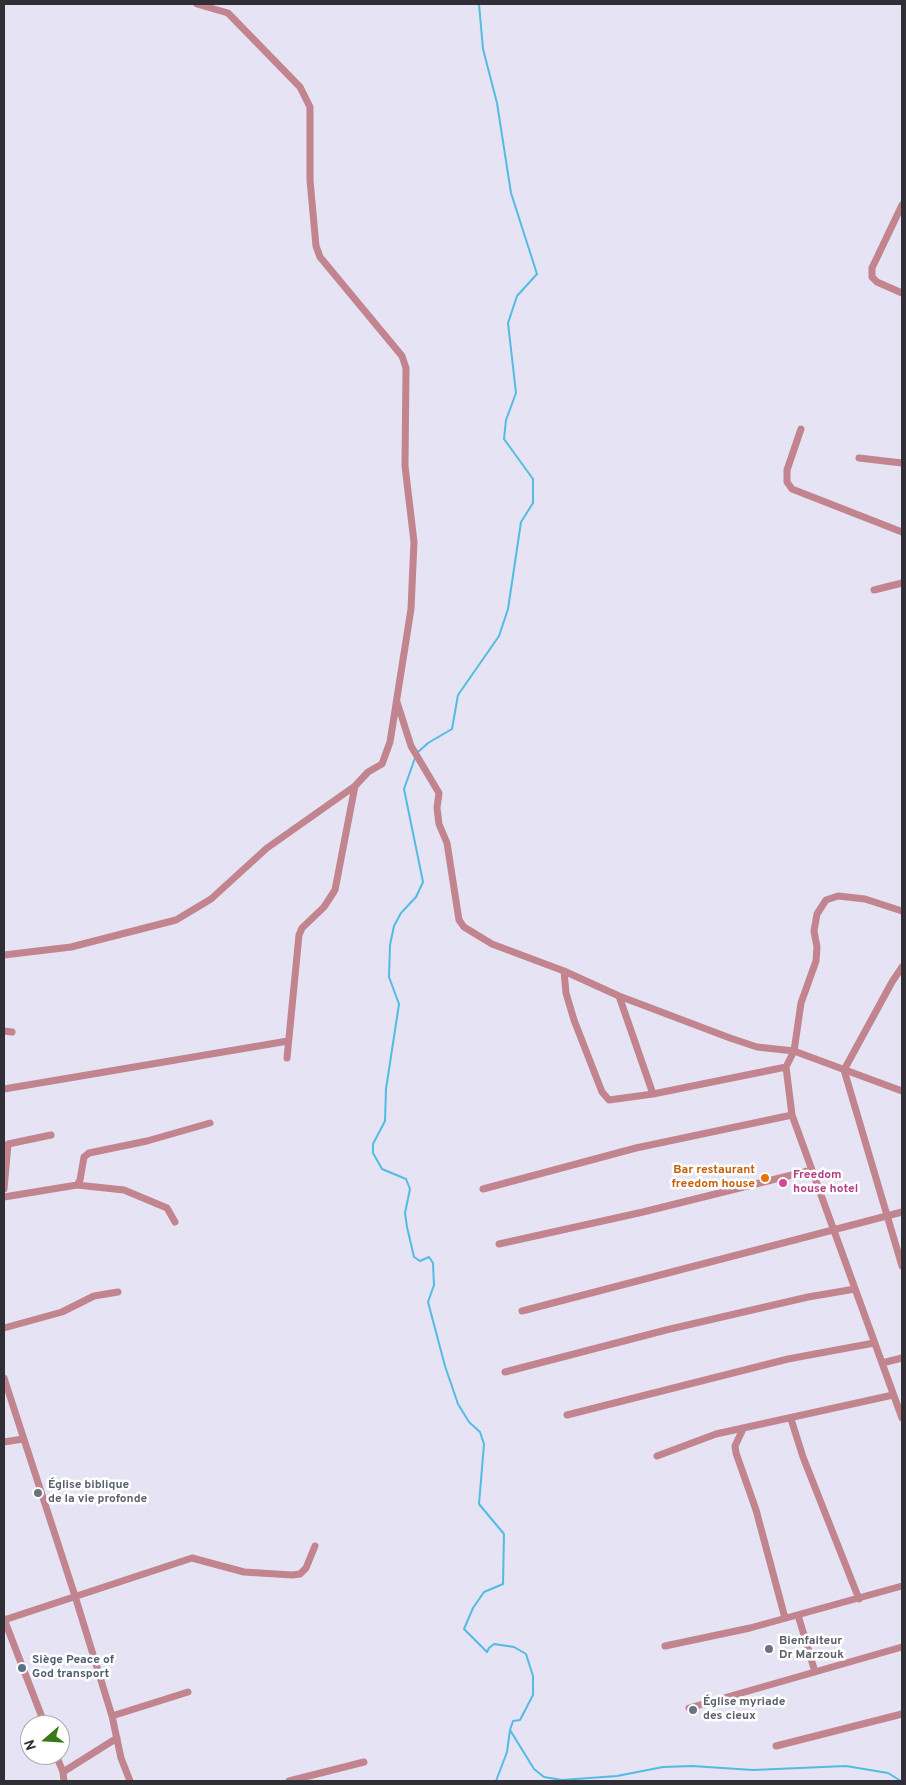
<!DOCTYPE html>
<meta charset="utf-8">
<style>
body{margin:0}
#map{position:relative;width:906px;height:1785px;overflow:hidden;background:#e5e3f4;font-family:Overpass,sans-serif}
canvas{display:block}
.frame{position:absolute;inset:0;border:5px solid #302f36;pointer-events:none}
.north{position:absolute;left:20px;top:1715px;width:50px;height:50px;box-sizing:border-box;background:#fff;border:1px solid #acacaf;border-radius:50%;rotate:251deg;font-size:14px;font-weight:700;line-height:20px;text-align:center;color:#302f36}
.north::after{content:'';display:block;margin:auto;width:18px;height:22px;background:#387a1a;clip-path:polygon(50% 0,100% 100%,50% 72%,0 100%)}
</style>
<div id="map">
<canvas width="906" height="1785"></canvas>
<div class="frame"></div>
<div class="north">N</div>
</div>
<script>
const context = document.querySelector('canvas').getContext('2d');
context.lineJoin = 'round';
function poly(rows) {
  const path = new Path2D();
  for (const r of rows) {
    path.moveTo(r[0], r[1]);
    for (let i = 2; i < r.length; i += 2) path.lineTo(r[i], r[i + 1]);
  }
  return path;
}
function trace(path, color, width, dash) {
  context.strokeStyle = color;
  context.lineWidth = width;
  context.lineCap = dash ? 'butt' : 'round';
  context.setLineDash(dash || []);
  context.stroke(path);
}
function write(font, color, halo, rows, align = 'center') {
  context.font = font + ' Overpass,sans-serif';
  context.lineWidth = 5;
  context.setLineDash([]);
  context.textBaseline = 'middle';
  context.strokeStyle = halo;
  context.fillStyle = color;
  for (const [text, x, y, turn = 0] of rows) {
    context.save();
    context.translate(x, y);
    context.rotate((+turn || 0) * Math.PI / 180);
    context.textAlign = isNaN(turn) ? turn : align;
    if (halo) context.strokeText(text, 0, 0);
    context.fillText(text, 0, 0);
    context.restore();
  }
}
trace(poly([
 [417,753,428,743,452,729,458,695,499,636,508,609,521,522,533,503,533,479,504,439,506,420,516,393,508,323,517,296,537,274,511,193,497,103,483,49,479,4],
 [415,758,404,789,423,882,416,897,401,913,394,926,390,945,389,977,399,1004,386,1089,385,1121,373,1144,373,1153,382,1169,406,1179,410,1189,405,1213,407,1227,414,1257,420,1261,429,1257,433,1263,434,1285,428,1302,445,1366,458,1404,469,1422,480,1432,484,1444,479,1504,504,1534,503,1584,484,1592,473,1608,464,1629,487,1652,489,1648,494,1644,514,1647,526,1654,533,1676,533,1695,520,1720,513,1721,510,1730,507,1752,496,1781],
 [510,1730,534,1769,544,1777,562,1780,617,1776,663,1767,692,1766,753,1770,846,1766,888,1773,901,1781]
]), '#52bce3', 2);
trace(poly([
 [197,4,228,13,300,87,310,107,310,180,316,246,320,257,402,356,406,368,405,466,414,542,411,609,390,742,382,764,368,772,355,786,335,890,324,907,302,928,299,935,287,1058],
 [902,205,872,268,872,277,877,282,902,293],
 [801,429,787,470,787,482,792,489,902,532],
 [859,458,902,463],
 [874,590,902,583],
 [397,702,411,746,439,793,437,808,439,824,447,843,459,920,464,927,492,944,564,971,619,996,730,1038,757,1047,794,1051,902,1091],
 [902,911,865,899,838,896,826,900,817,914,814,931,817,947,816,961,801,1003,794,1051,786,1067,792,1115,902,1418],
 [4,955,71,947,176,920,211,899,267,848,355,786],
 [902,967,892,982,844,1070,902,1266],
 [564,971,566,993,574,1020,602,1092,609,1100,653,1094,786,1067],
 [619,996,653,1094],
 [4,1031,12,1032],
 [4,1089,288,1041],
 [77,1185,124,1190,167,1208,175,1222],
 [4,1189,8,1144,51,1135],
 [483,1189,636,1148,792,1115],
 [4,1197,77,1185,80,1180,84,1157,89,1153,147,1141,210,1123],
 [499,1244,643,1212,812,1170],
 [522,1311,902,1212],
 [4,1328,62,1312,94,1296,118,1292],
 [882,1363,902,1358],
 [505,1372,666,1330,808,1297,855,1289],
 [4,1378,75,1596,112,1716,121,1758,130,1781],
 [567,1415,788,1359,874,1343],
 [791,1419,803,1457,859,1599],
 [743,1429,735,1446,736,1453,756,1510,785,1618],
 [4,1442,23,1439],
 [657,1456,716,1434,893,1395],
 [798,1615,815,1672],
 [4,1619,45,1725],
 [4,1620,192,1558,244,1572,292,1575,300,1574,306,1568,315,1546],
 [665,1646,750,1628,902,1586],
 [689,1708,902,1647],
 [112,1716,188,1692],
 [776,1746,902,1714],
 [56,1755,63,1772],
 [64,1781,63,1772,117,1738],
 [289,1781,364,1762]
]), '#c2848e', 7);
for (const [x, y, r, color] of [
 [765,1178,5,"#e8710a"],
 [783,1183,5,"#d1479c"],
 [38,1493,5,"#6b7280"],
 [769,1649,5,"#6b7280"],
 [22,1668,5,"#5c6f8a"],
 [693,1710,5,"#6b7280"]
]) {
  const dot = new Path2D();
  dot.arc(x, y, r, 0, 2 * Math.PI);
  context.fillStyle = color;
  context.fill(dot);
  trace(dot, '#fff', 2);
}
write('bold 12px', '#c56008', '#fff', [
 ["Bar restaurant",755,1171],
 ["freedom house",755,1185]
], 'right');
write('bold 12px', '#b23c85', '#fff', [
 ["Freedom",793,1176],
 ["house hotel",793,1190]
], 'left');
write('bold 12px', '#5b616d', '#fff', [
 ["Église biblique",48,1486],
 ["de la vie profonde",48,1500],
 ["Bienfaiteur",779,1642],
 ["Dr Marzouk",779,1656],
 ["Église myriade",703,1703],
 ["des cieux",703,1717]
], 'left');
write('bold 12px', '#4e5e75', '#fff', [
 ["Siège Peace of",32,1661],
 ["God transport",32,1675]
], 'left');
</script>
